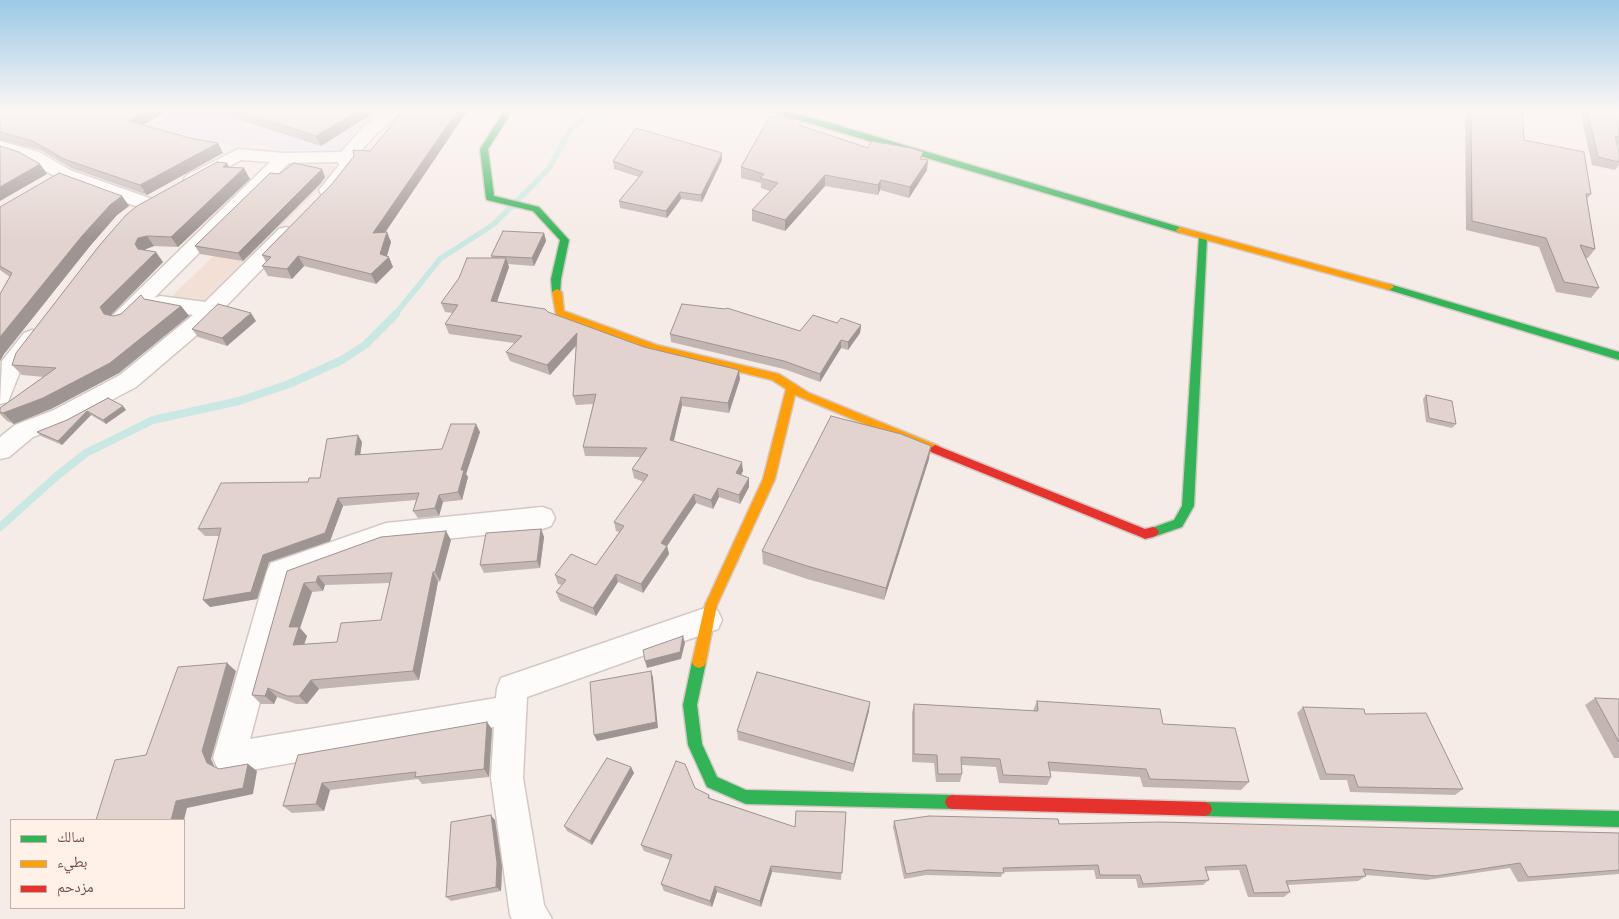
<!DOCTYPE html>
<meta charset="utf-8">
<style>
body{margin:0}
#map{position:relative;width:1619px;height:919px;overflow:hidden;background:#f6ece7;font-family:"Exo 2","Noto Naskh Arabic",sans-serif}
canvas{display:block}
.legend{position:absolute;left:10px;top:819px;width:175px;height:90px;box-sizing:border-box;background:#fff0e8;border:1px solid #c7afa8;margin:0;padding:6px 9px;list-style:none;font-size:15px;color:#744d48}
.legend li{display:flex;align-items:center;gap:10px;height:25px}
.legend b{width:25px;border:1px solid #c7afa8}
</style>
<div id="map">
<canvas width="1619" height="919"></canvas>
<ul class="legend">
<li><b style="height:6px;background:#30b455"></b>سالك</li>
<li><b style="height:6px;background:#ff9f0a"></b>بطيء</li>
<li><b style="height:6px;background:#e5322d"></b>مزدحم</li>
</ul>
</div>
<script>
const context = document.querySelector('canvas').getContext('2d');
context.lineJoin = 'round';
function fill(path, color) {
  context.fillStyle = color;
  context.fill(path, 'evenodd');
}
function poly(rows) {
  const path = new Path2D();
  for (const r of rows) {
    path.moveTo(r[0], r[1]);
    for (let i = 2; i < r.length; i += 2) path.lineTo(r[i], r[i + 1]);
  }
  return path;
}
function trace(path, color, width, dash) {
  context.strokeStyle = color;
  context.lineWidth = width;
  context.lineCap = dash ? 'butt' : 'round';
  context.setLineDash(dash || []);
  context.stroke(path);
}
fill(poly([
 [309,163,340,167,203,306,168,300]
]), '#f2e0d7');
fill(poly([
 [175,110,385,110,342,151,288,150,243,142,236,147,149,127]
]), '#efe4f1');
trace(poly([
 [394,316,440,259,494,224,540,178,550,167,570,130,587,116,613,110]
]), '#c9e8e3', 5.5);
trace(poly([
 [0,527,58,475,86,453,153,420,239,401,289,384,342,360,365,345,396,314]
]), '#c9e8e3', 8);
const street = poly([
 [385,110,404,110,376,134,355,158,357,165,335,194,328,196,321,194,319,190,339,165,338,162,289,163,154,298,160,296,205,302,279,229,286,227,293,229,296,233,293,237,205,328,136,387,70,422,33,437,9,457,0,459,0,437,15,425,54,410,120,375,193,315,152,308,150,301,129,323,121,325,113,323,110,318,270,162,241,160,199,183,193,185,187,183,184,179,187,175,238,149,284,153,341,152,364,126,385,110],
 [0,141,39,152,70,170,155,200,157,204,155,208,148,210,141,208,58,178,27,160,0,152,0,141],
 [32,330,40,333,43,338,23,364,8,402,0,404,2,361,24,333,32,330],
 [542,507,551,510,555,518,551,526,542,529,387,545,293,579,250,739,496,698,497,688,501,678,708,607,718,611,722,620,718,629,527,697,523,778,544,905,552,919,512,919,510,915,491,778,494,727,229,774,218,769,213,758,267,571,271,563,386,523,542,507]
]);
const fast = poly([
 [505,110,513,110,488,149,494,196,539,207,569,240,561,279,560,294,554,294,552,292,551,279,560,240,533,211,487,200,486,198,480,149,505,110],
 [765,110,779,110,823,121,1183,228,1184,230,1180,233,1177,232,765,110],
 [1203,234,1207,237,1194,506,1182,527,1153,537,1149,535,1147,532,1149,529,1174,520,1182,506,1199,237,1203,234],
 [1389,284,1619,352,1619,360,1386,289,1384,287,1389,284],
 [699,656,704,658,706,662,697,705,702,744,717,777,746,790,952,795,957,797,959,802,957,807,952,809,746,804,707,787,688,745,683,705,692,662,694,658,699,656],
 [1205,802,1619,811,1619,827,1205,816,1200,814,1198,809,1200,804,1205,802]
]);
const slow = poly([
 [1180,227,1392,285,1394,287,1389,290,1177,232,1176,230,1180,227],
 [557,289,562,292,564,311,657,345,779,374,809,393,939,446,941,449,935,453,931,452,795,395,775,479,717,605,706,662,704,666,699,668,694,666,692,662,705,605,763,479,786,389,772,380,651,350,556,315,552,292,557,289]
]);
const jam = poly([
 [935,445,1145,529,1153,527,1157,529,1159,532,1157,535,1153,537,1145,539,1141,537,931,452,929,449,935,445],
 [952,795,1205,802,1210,804,1212,809,1210,814,1205,816,952,809,947,807,945,802,947,797,952,795]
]);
trace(street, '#d4c8c5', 3);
trace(fast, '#d5c8c4', 3);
trace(slow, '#d5c8c4', 3);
trace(jam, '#d5c8c4', 3);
fill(street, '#fefcfb');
fill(fast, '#30b455');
fill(slow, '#ff9f0a');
fill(jam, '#e5322d');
fill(poly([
 [0,110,169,110,143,125,190,138,218,143,223,153,147,195,71,168,40,150,0,140],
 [230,110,378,110,321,146,234,118],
 [404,110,468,110,385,232,391,242,387,256,393,267,376,284,304,266,292,279,268,276,262,266,266,262,262,255,370,151],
 [1465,110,1522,110,1524,140,1591,194,1587,199,1595,249,1588,258,1585,258,1599,288,1591,298,1556,292,1539,247,1466,230],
 [1581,110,1619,110,1619,146,1617,146,1619,153,1619,165,1615,170,1592,165,1580,111],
 [802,126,868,148,928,160,927,170,909,198,880,190,878,195,825,186,785,231,752,221,752,210,770,191,761,188,761,183,741,178,741,167],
 [722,153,722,160,702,202,681,199,667,218,620,208,619,201,639,177,614,169,613,161],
 [227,163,229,167,250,179,178,247,154,246,146,249,145,250,163,262,110,316,113,316,121,314,144,299,181,306,189,316,119,373,53,408,14,424,7,421,0,414,0,408,44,377,22,375,12,365,16,353],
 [322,169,325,177,320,184,243,261,200,254,195,246,279,174],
 [122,196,129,206,117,215,90,246,4,354,0,361,0,294,10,277,0,270,0,207],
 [544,233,546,241,534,266,508,264,509,267,497,302,548,312,644,347,740,379,729,413,682,406,673,441,743,471,741,475,749,478,749,487,740,504,719,497,713,509,696,503,667,546,669,554,643,593,618,582,596,616,560,601,556,592,562,585,558,584,555,575,596,565,619,532,616,531,614,522,644,482,634,478,632,469,641,457,585,456,583,447,593,404,576,405,573,396,576,346,550,375,510,361,506,352,514,343,449,334,445,324,453,313,445,312,441,303,492,258,491,256],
 [725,309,800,331,837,323,861,325,860,333,848,350,841,348,820,382,784,369,671,342,670,334],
 [256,321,227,346,198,337,192,329],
 [1426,395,1456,424,1452,428,1426,422,1423,399],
 [108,398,126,410,106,424,91,415,62,445,41,436,37,432,67,420],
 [480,432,466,474,468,477,462,500,443,502,439,516,418,518,413,511,416,500,343,506,330,541,269,562,257,599,210,607,219,536,205,536,198,529,308,482,320,478,362,442,360,455,442,449],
 [929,459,884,600,807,579,763,564,762,551],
 [541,529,544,537,540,568,484,573,480,565],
 [451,540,440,581,438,582,419,680,319,689,307,704,296,704,277,697,274,704,261,704,252,695,287,571],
 [390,583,381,620,337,642,304,644,307,636,300,628,312,592,323,591,325,585],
 [1595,698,1619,699,1619,758,1614,758,1585,705],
 [1037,701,1163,724,1249,782,1241,790,1143,787,1140,777,1050,771,1051,777,1047,785,999,783,996,767,962,765,962,774,960,782,936,782,934,763,912,762,912,713,914,704,1033,711],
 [1303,707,1365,714,1463,789,1455,795,1350,792,1347,780,1320,780,1297,713],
 [869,711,853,772,738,740,737,731],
 [492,729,489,777,422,784,418,779,330,790,324,811,292,813,283,806,298,755],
 [631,767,634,773,592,845,567,831,564,826],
 [695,788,709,795,710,798,795,827,846,812,841,880,772,872,761,907,717,892,712,907,664,891,661,884,670,860,644,851,641,845],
 [495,820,502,867,501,891,451,901,446,897],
 [894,821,1619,833,1619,874,1518,882,1510,868,1427,880,1366,875,1366,876,1358,881,1288,885,1290,892,1284,897,1248,897,1239,870,1206,871,1209,880,1203,885,1138,888,1136,879,1096,879,1094,870,1003,872,1001,877,926,875,904,879,893,827]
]), '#c2b5b2');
fill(poly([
 [147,110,169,110,135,130,129,121],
 [359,110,378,110,321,146,316,136],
 [458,110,468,110,378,243,373,233],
 [218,143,223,153,147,195,140,185],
 [722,153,722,160,702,202,701,195],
 [928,160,927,170,909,198,910,187],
 [227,163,232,173,223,167],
 [40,164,47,174,0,201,0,187],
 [244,168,250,179,178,247,171,237],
 [322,169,325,177,320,184,243,261,238,253],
 [825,175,825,186,785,231,785,220],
 [881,180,880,190,878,195,878,185],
 [680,192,681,199,667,218,666,211],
 [122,196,129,206,117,215,90,246,4,354,0,361,0,337,82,236,110,205],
 [387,232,391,242,386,259,389,257,393,267,376,284,371,274,380,254],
 [544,233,546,241,534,266,532,258],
 [147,236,154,246,146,249,142,254,135,244,138,238],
 [156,252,163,262,108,318,104,314,100,307],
 [298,256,304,266,292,279,287,269],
 [506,258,509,267,494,310,491,301],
 [181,306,189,316,119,373,53,408,14,424,3,413],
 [251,313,256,321,227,346,222,338],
 [861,325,860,333,848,350,848,342],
 [577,333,579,342,550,375,547,365],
 [841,340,841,348,820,382,820,374],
 [739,370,740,379,729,413,728,403],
 [681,397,682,406,672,449,670,440],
 [123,406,126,410,106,424,103,420],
 [87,411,91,415,62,445,58,441],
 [476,424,480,432,466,474,468,477,462,500,458,492,461,470],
 [358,435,362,442,359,463,355,455],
 [931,446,929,459,884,600,886,588],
 [742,462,743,471,737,482,736,473],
 [749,478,749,487,740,504,739,495],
 [718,488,719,497,713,509,711,500],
 [694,494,696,503,667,546,669,554,643,593,641,584,661,543],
 [439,495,443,502,439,516,435,508],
 [338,498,343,506,330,541,269,562,257,599,210,607,203,600],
 [541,529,544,537,540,568,537,561],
 [446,531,451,540,440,581,435,572],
 [433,572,438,582,419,680,413,671],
 [616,574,618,582,596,616,593,608],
 [318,576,325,585,323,591,316,582],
 [304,583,312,592,300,628,307,636,301,654,293,645,289,627],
 [683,636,685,643,681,659,647,668,645,661],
 [227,663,236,671,211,759,216,770,207,763,202,751],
 [651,671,653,677,658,728,597,741,594,735],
 [311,680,319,689,307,704,299,696],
 [268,688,277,697,274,704,265,696],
 [870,702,869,711,853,772,854,764],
 [487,722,492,729,489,777,484,769],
 [248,764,257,771,253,794,187,808,184,820,171,820,176,801],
 [631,767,634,773,592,845,590,841],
 [322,783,330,790,324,811,316,804],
 [491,815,495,820,502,867,501,891,496,887],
 [771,866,772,872,761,907,760,901],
 [715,886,717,892,712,907,710,901]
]), '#9e9491');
const building = poly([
 [0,110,147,110,129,121,190,138,218,143,140,185,64,159,33,141,0,132,0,110],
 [236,110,359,110,316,136,236,110],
 [404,110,458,110,373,233,387,232,380,254,389,257,371,274,298,256,287,269,262,266,271,257,262,255,332,184,354,156,353,150,370,151,404,110],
 [1471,110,1522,110,1524,140,1584,152,1591,194,1586,194,1595,249,1580,245,1599,288,1564,282,1546,238,1472,221,1471,110],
 [1587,110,1619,110,1619,137,1615,136,1619,153,1619,162,1598,157,1587,110],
 [770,116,802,120,799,125,868,148,871,141,911,148,923,152,920,159,928,160,910,187,881,180,878,185,825,175,785,220,752,210,778,183,760,178,764,174,741,167,770,116],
 [636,128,722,153,701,195,680,192,666,211,619,201,643,172,613,161,636,128],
 [0,146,19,152,40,164,0,187,0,146],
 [217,162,227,163,223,167,244,168,171,237,147,236,138,238,135,244,138,249,156,252,100,307,104,314,113,316,121,314,141,295,144,299,181,306,110,363,43,398,3,413,0,412,0,408,56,368,12,365,16,353,99,246,126,215,137,206,217,162],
 [294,163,322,169,238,253,195,246,270,173,279,174,294,163],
 [59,173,122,196,110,205,82,236,0,337,0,294,12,273,0,266,0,207,59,173],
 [503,231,544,233,532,258,491,256,503,231],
 [467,258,506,258,491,301,545,309,548,312,644,347,739,370,728,403,681,397,670,440,742,462,736,473,749,478,739,495,718,488,711,500,694,494,661,543,667,546,641,584,616,574,593,608,556,592,566,580,555,575,571,554,596,565,624,526,614,522,648,475,632,469,647,448,583,447,596,394,573,396,577,333,547,365,506,352,522,336,445,324,458,305,441,303,459,278,467,258],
 [218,304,251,313,222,338,192,329,218,304],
 [682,304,725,309,727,308,800,331,813,315,837,323,841,318,861,325,848,342,841,340,820,374,784,361,670,334,682,304],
 [1426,395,1452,401,1456,424,1429,418,1426,395],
 [108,398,123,406,103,420,87,411,58,441,37,432,67,420,108,398],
 [831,416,901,434,931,446,886,588,807,566,762,551,831,416],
 [451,424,476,424,461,470,464,470,458,492,439,495,435,508,413,511,419,493,338,498,325,533,263,555,251,592,203,600,221,528,198,529,221,483,308,482,309,478,320,478,327,439,358,435,355,455,442,449,451,424],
 [541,529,537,561,480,565,486,533,541,529],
 [446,531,435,572,433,572,413,671,311,680,299,696,287,696,268,688,265,696,252,695,287,571,381,537,446,531],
 [392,573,381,620,341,623,337,642,293,645,299,627,289,627,304,583,316,582,318,576,392,573],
 [683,636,680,652,645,661,643,650,683,636],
 [227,663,202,751,207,763,219,769,248,764,243,788,176,801,171,820,96,820,115,760,146,755,178,667,227,663],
 [651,671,656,722,594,735,590,682,651,671],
 [757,672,870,702,854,764,737,731,757,672],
 [1595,698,1619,699,1619,742,1595,698],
 [1037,701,1160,709,1163,724,1235,728,1249,782,1150,779,1146,769,1048,762,1051,777,1003,775,1000,759,961,757,962,774,938,774,937,755,914,754,914,704,1038,711,1037,701],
 [1303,707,1364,709,1365,714,1426,713,1463,789,1358,787,1354,775,1326,774,1303,707],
 [487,722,484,769,415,777,416,772,322,783,316,804,283,806,298,755,487,722],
 [607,758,631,767,590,841,564,826,607,758],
 [676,761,685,764,695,788,709,795,708,798,795,827,796,811,846,812,842,873,771,866,760,901,715,886,710,901,661,884,672,855,641,845,676,761],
 [491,815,497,863,496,887,446,897,451,822,491,815],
 [929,816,1058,819,1059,824,1160,822,1619,833,1619,870,1528,877,1520,863,1436,876,1363,869,1366,876,1286,881,1290,892,1254,893,1246,865,1205,867,1209,880,1143,884,1140,875,1100,875,1098,865,1003,868,1004,873,928,870,906,874,894,821,929,816]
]);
fill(building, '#e2d3cf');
trace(building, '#9e9491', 1);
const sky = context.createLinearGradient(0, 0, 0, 239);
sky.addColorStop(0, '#9bc9e6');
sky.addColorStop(0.46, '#fbf6f4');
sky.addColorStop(1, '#fbf6f400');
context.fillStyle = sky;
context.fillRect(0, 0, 1619, 239);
</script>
